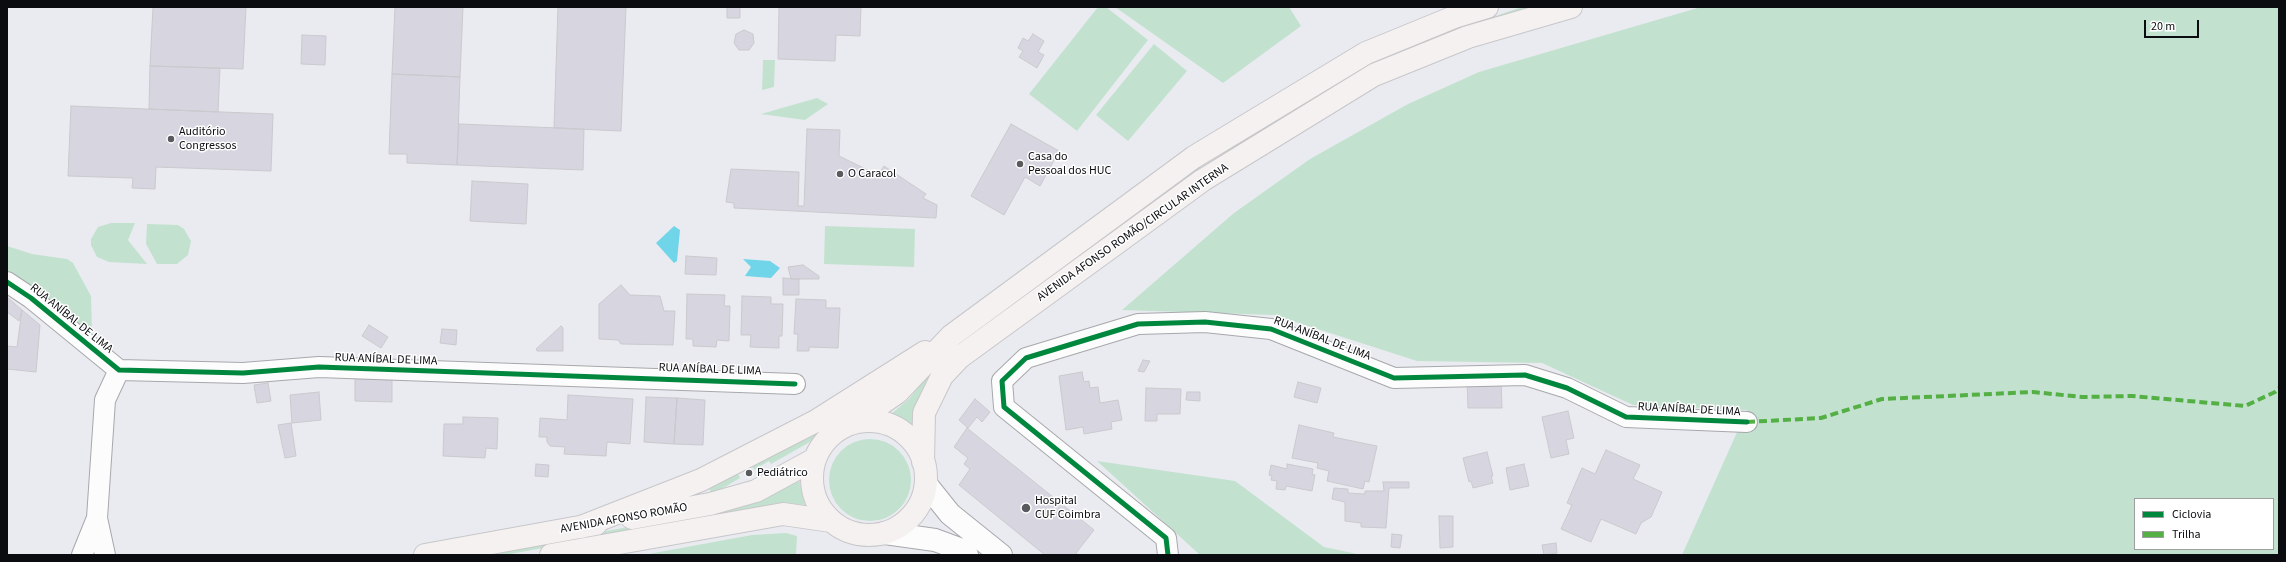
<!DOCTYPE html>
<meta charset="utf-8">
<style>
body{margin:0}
#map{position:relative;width:2286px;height:562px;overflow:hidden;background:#eaebf0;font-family:"Source Sans 3",sans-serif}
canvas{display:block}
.frame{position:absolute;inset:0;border:8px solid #0b0c10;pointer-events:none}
.legend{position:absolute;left:2134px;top:498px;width:140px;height:52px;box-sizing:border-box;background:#fff;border:1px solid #9d9e9f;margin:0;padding:5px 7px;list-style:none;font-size:12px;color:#0b0c10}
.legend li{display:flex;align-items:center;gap:8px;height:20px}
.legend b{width:20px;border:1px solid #9d9e9f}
.scale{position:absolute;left:2144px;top:20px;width:55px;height:18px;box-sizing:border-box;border:2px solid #0b0c10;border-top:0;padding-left:5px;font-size:12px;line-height:14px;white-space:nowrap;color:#0b0c10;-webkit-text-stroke:3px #fff;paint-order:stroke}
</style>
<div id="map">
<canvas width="2286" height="562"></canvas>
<div class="frame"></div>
<ul class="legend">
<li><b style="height:5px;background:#00873e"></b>Ciclovia</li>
<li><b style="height:5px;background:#54b044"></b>Trilha</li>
</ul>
<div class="scale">20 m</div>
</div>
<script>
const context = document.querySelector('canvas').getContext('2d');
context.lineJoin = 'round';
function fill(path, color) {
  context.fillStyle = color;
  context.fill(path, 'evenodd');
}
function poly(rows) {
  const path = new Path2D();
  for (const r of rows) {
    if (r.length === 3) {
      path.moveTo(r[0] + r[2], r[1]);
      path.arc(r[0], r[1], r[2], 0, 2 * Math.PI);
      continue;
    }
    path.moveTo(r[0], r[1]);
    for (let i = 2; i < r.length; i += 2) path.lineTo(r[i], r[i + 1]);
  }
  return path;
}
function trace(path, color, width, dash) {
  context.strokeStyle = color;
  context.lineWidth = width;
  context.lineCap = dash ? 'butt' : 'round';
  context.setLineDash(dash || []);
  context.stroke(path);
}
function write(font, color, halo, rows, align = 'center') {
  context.font = font + ' "Source Sans 3",sans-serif';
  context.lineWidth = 3;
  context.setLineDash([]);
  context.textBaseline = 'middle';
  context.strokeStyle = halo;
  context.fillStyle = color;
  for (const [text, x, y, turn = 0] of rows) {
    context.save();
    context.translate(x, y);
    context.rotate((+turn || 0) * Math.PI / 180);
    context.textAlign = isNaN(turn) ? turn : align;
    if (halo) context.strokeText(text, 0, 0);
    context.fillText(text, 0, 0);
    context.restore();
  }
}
fill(poly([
 [1098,7,1106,7,1148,40,1077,131,1029,94],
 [1115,7,1289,7,1301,26,1223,83],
 [1522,7,1546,7,1382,65,947,361,913,425,891,414,910,398,933,368,948,353,1073,259,1191,175,1285,113,1385,57,1425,40],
 [1701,7,2279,7,2279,555,1682,555,1747,410,1633,405,1542,363,1417,361,1274,315,1122,310,1234,213,1310,159,1408,104,1479,72],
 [2135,499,2273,499,2273,549,2135,549],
 [1154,44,1187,71,1128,141,1096,115],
 [763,60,775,60,774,87,762,90],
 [817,98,828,104,805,120,761,114],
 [111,223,135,223,128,240,147,264,109,262,97,257,91,245,91,239,98,227],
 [147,224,178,225,184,229,191,241,188,255,177,264,157,264,146,244],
 [825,226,915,229,914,267,824,264],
 [7,246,32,254,67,259,73,263,91,296,92,333,7,270],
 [858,405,865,407,835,420,824,428,815,439,771,464,769,461,754,470,752,465,738,473,740,478,713,494,711,494,708,483],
 [870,480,41],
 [1097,461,1235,481,1324,547,1362,555,1200,555],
 [799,479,805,505,783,504,718,515,717,510],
 [705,513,706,518,505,555,474,555],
 [786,533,797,536,796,555,643,555,752,535]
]), '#c2e2cf');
fill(poly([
 [674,226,680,230,677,261,674,263,656,243],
 [743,259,770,261,780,268,771,278,745,276,751,267]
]), '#70d5e8');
const building = poly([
 [153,7,246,7,243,69,150,66,153,7],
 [395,7,463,7,460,77,392,74,395,7],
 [558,7,626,7,621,131,554,128,558,7],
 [727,7,740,7,740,18,727,18,727,7],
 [779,7,861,7,860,36,836,35,835,61,778,59,779,7],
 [744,30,753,34,754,43,749,50,739,50,734,43,736,34,744,30],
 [1033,34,1044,41,1038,52,1044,55,1037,68,1019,57,1023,51,1018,48,1023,38,1028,41,1033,34],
 [302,35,326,36,325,65,301,64,302,35],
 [150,66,220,68,218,112,149,109,150,66],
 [392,74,460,77,457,165,407,163,407,154,389,154,392,74],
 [71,106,273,114,271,171,156,167,155,189,132,188,133,178,68,176,71,106],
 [459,124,584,129,583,170,457,165,459,124],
 [1011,124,1059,151,1040,186,1025,177,1004,215,971,196,1011,124],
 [807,129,840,130,839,156,878,175,884,166,926,194,923,198,937,205,936,218,734,208,734,203,726,202,731,169,799,172,798,206,804,206,807,129],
 [472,181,528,184,526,224,470,221,472,181],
 [686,256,717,258,716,275,685,274,686,256],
 [803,265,819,276,819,279,791,279,788,267,803,265],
 [783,278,799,279,799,295,783,295,783,278],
 [621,285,630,295,660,296,664,311,675,311,673,345,621,344,618,340,599,339,599,304,621,285],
 [687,294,725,295,724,306,730,306,729,341,717,340,716,347,693,346,693,339,686,339,687,294],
 [742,296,771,297,771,304,783,304,782,336,779,336,779,348,750,347,751,335,741,335,742,296],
 [7,297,22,310,19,321,7,312,7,297],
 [796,299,826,300,826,308,840,308,838,348,809,347,809,351,797,351,798,334,794,334,796,299],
 [22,310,40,325,36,372,7,369,7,346,17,347,22,310],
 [369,325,388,337,381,348,362,336,369,325],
 [561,326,563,328,563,351,537,351,536,349,561,326],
 [442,329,457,330,456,345,440,343,442,329],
 [1143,360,1150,361,1144,372,1138,371,1143,360],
 [1082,372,1084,382,1089,381,1090,388,1098,387,1100,403,1118,400,1122,420,1111,422,1112,429,1084,434,1083,427,1066,430,1059,376,1082,372],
 [355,377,392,377,392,402,355,401,355,377],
 [1467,380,1501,380,1502,408,1468,408,1467,380],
 [1298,382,1321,388,1317,403,1294,397,1298,382],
 [268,383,271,401,257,403,254,385,268,383],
 [1146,388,1181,389,1180,414,1157,414,1157,421,1145,421,1146,388],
 [319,392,321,420,292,423,290,395,319,392],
 [1187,392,1200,392,1200,401,1186,400,1187,392],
 [568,395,633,399,630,444,607,442,606,456,564,454,565,447,550,446,547,442,547,437,539,437,540,418,567,420,568,395],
 [646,397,677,398,674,444,644,442,646,397],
 [677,398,705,400,703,445,674,444,677,398],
 [975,399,990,412,982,422,977,417,968,428,959,420,975,399],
 [1568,411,1574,438,1566,440,1569,454,1551,458,1542,417,1568,411],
 [463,417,498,418,497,449,486,448,485,458,443,456,444,424,463,424,463,417],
 [291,423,296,456,285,458,278,425,291,423],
 [1299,425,1334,433,1333,437,1377,446,1369,482,1365,481,1363,489,1327,481,1329,471,1317,468,1318,463,1292,458,1299,425],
 [967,428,1094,530,1076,553,1078,555,1045,555,959,485,970,469,964,464,968,458,954,447,967,428],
 [1606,450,1640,465,1633,479,1662,492,1651,517,1641,523,1636,534,1601,519,1591,542,1561,529,1572,505,1567,503,1582,468,1595,474,1606,450],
 [1487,452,1493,476,1491,476,1493,483,1473,488,1471,481,1469,482,1463,458,1487,452],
 [536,464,549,465,548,477,535,476,536,464],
 [1287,464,1313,469,1312,474,1315,475,1312,491,1286,486,1285,490,1276,489,1277,481,1271,480,1272,476,1269,475,1271,465,1287,469,1287,464],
 [1524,464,1529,486,1510,490,1506,468,1524,464],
 [1383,482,1409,482,1409,488,1389,488,1386,528,1361,527,1361,523,1345,521,1345,502,1332,499,1334,488,1348,489,1348,493,1365,494,1365,491,1384,491,1383,482],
 [1439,516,1453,516,1453,547,1440,548,1439,516],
 [1392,534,1402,535,1400,548,1391,547,1392,534],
 [1556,543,1557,553,1544,555,1542,545,1556,543]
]);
fill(building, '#d7d5e0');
trace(building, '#cac9cd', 1);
const minor = poly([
 [7,282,31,298,119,370,243,373,319,367,795,384],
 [97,518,105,555],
 [82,555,97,518,105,400,119,370],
 [1168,555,1166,538,1004,407,1002,381,1026,358,1138,324,1205,322,1271,329,1394,378,1525,375,1567,388,1626,417,1747,422]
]);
const tertiary = poly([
 [926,484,950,514,1001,555],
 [885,533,935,540,962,550,967,555]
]);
const primary = poly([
 [869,478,57],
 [853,423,898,392,951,336,1194,157,1366,53,1454,17,1487,7],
 [923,462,924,413,942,376,960,357,1203,180,1374,75,1468,37,1571,7],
 [632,518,710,504,756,491,815,459],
 [581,527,701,480,816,421,925,352],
 [425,555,596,524],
 [551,555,783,514,831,521]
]);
trace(minor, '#a7a8ac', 22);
trace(tertiary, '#a7a8ac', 24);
trace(primary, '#c7c7ca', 24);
trace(minor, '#fcfcfd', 20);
trace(tertiary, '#fcfcfd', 22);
trace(primary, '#f5f1f1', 22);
trace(poly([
 [1747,422,1821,418,1882,399,2033,392,2082,397,2132,396,2245,406,2275,392,2279,388]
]), '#54b044', 4, [8, 4]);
trace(poly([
 [7,282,31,298,119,370,243,373,319,367,795,384],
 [1168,555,1166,538,1004,407,1002,381,1026,358,1138,324,1205,322,1271,329,1394,378,1525,375,1567,388,1626,417,1747,422]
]), '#00873e', 5);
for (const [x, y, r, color] of [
 [171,139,4,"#595a5e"],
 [1020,164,4,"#595a5e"],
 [840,174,4,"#595a5e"],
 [749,473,4,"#595a5e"],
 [1026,508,5,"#595a5e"]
]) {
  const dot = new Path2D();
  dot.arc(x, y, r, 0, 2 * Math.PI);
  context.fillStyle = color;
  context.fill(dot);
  trace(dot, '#fff', 1.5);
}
write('12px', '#0b0c10', '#fff', [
 ["Auditório",179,132],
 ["Congressos",179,146],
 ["Casa do",1028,157],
 ["Pessoal dos HUC",1028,171],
 ["O Caracol",848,174],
 ["Pediátrico",757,473],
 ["Hospital",1035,501],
 ["CUF Coimbra",1035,515]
], 'left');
write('12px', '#0b0c10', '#fff', [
 ["AVENIDA AFONSO ROMÃO/CIRCULAR INTERNA",1133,233,-35],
 ["RUA ANÍBAL DE LIMA",71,319,39],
 ["RUA ANÍBAL DE LIMA",1322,339,21],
 ["RUA ANÍBAL DE LIMA",386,360,2],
 ["RUA ANÍBAL DE LIMA",710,370,2],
 ["RUA ANÍBAL DE LIMA",1689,410,3],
 ["AVENIDA AFONSO ROMÃO",624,519,-10]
]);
</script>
